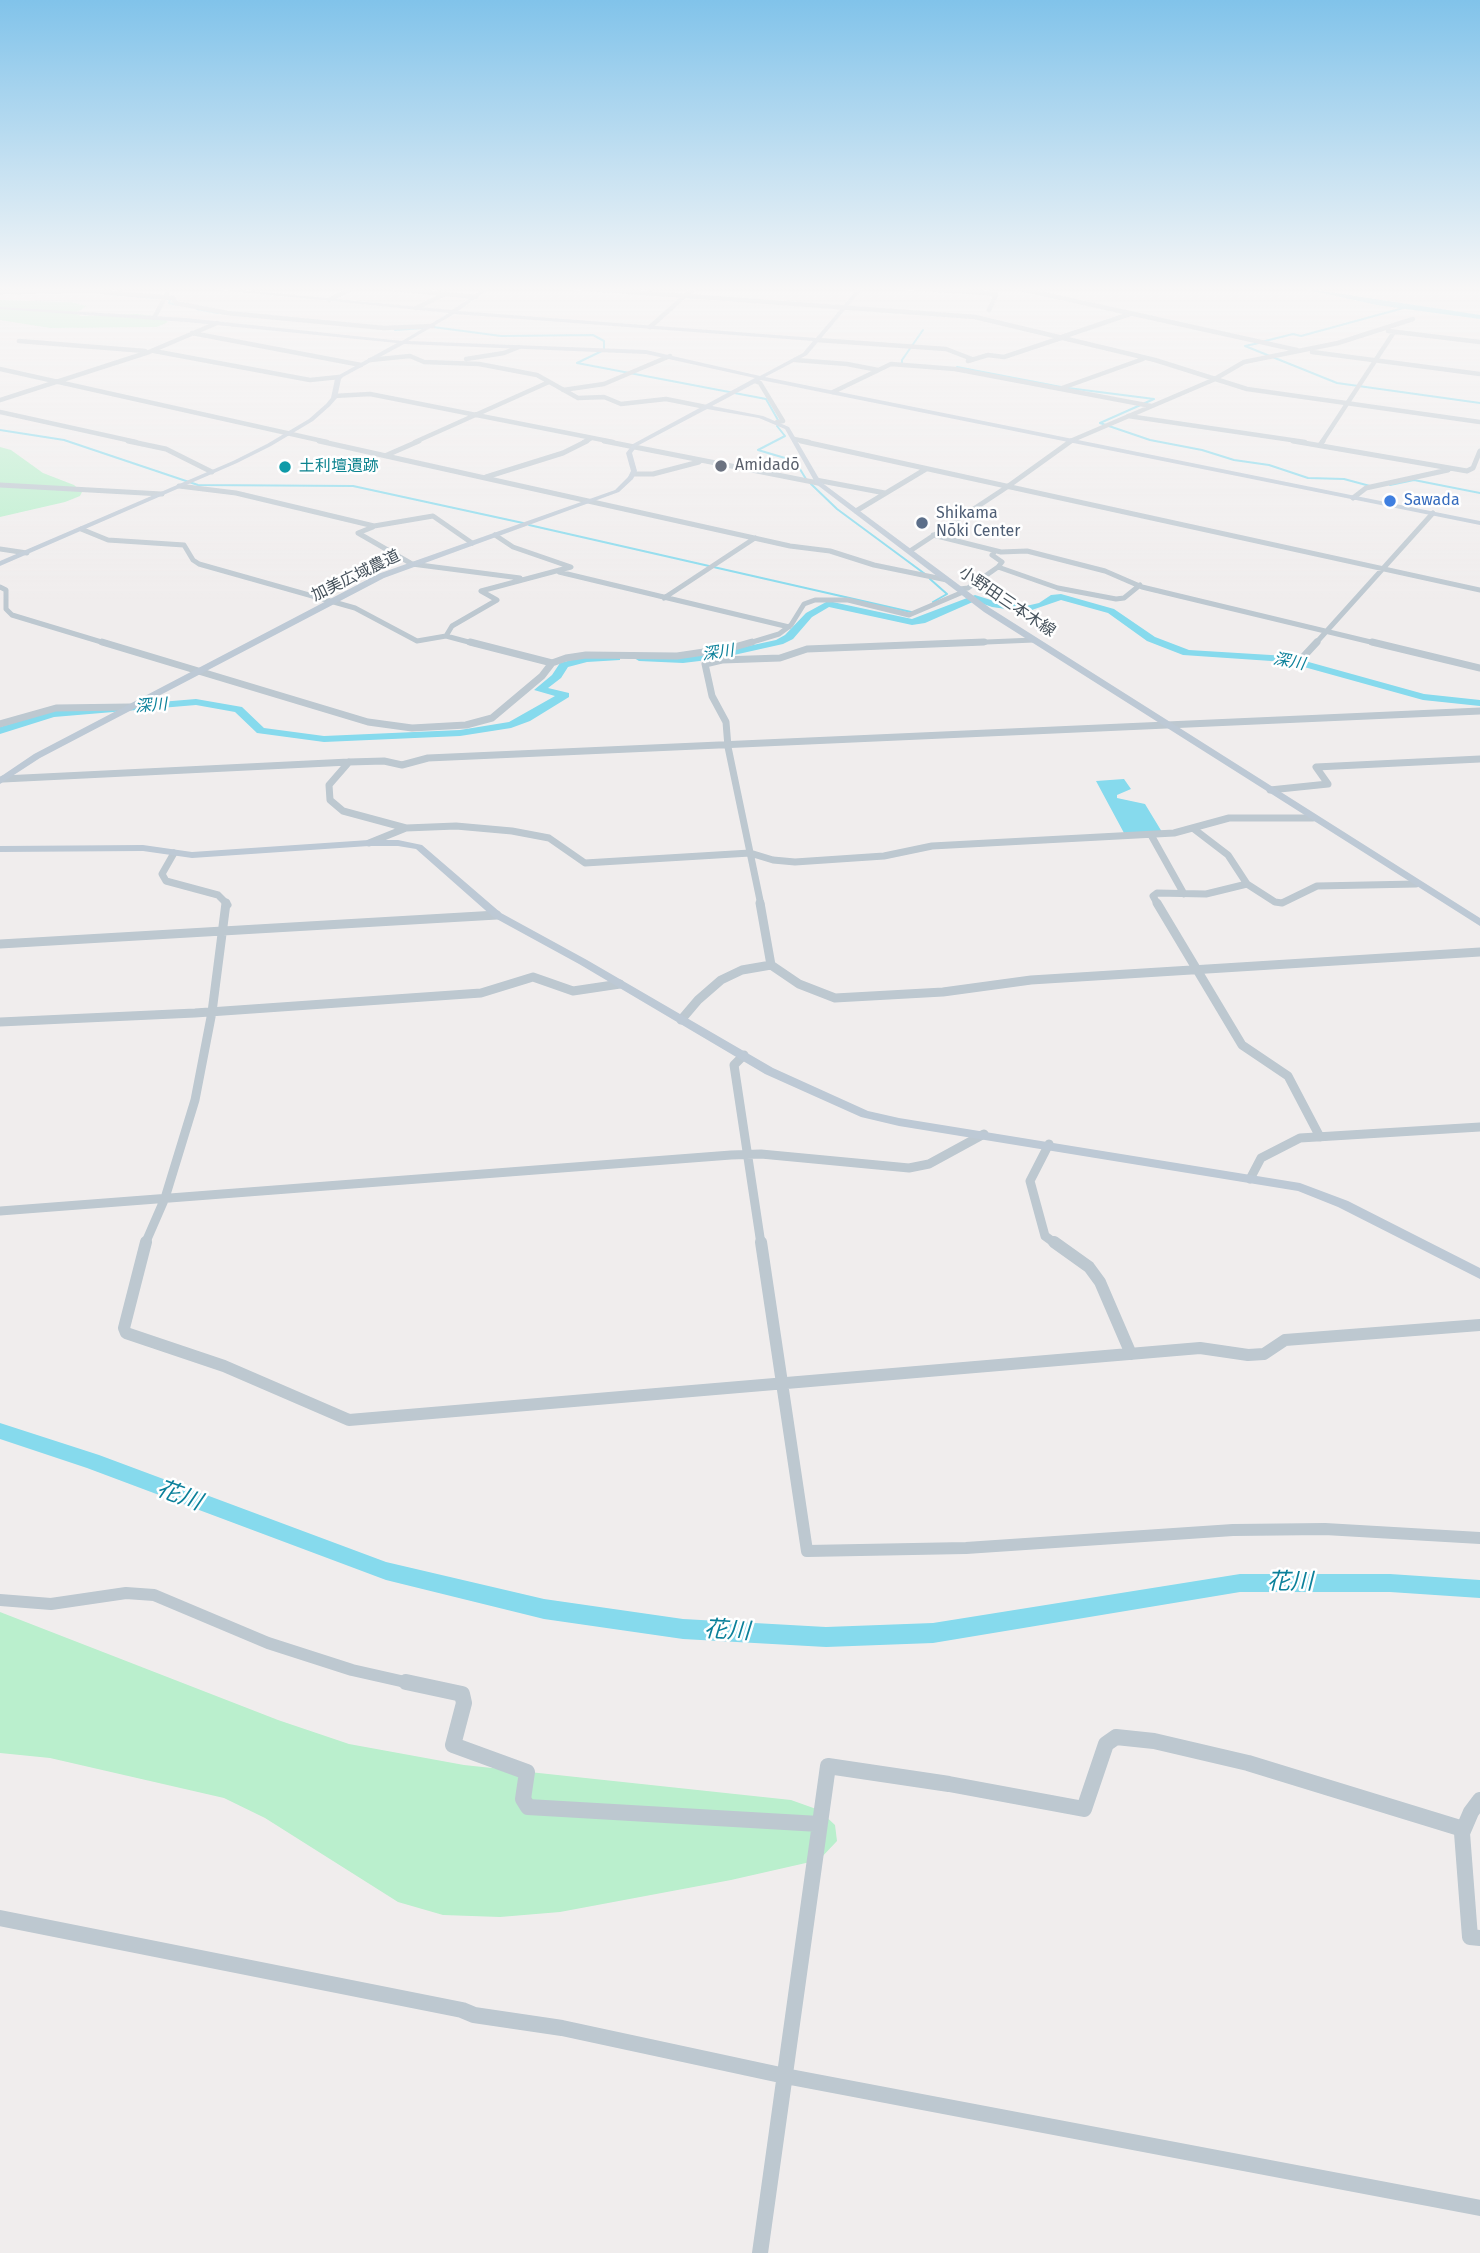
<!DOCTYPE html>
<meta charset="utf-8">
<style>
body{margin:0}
canvas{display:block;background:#f0eded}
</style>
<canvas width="1480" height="2253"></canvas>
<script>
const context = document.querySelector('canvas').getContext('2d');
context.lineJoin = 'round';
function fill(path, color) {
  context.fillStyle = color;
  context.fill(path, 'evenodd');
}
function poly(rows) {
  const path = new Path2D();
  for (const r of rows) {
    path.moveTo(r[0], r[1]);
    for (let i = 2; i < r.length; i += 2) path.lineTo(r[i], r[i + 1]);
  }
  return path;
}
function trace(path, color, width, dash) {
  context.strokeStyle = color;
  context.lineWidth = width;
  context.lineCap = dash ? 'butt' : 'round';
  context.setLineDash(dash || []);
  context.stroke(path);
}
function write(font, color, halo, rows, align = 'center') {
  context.font = font + ' "Fira Sans","Noto Sans JP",sans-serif';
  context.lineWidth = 5;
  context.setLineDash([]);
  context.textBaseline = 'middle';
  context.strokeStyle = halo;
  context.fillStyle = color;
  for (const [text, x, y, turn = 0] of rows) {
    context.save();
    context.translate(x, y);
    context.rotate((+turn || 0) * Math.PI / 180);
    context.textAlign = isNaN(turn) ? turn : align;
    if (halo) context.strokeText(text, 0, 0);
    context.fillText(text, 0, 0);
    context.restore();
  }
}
fill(poly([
 [0,300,71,302,87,306,75,313,81,316,137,314,161,317,168,322,157,327,50,328,0,320],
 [0,447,11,450,43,473,74,485,82,492,80,496,65,502,0,517],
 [0,1612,278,1720,349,1744,464,1765,791,1800,819,1810,835,1825,837,1841,819,1860,731,1880,560,1912,500,1917,443,1915,398,1902,265,1818,224,1798,50,1758,0,1753]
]), '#baefcd');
fill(poly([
 [1124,779,1131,789,1117,795,1117,798,1145,804,1162,832,1124,833,1096,781]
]), '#86daed');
trace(poly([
 [112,294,154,298],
 [167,299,170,300,169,303,177,305],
 [197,309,218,313],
 [433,327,501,336,593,335,604,341,604,350,577,363,766,399,778,420],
 [395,330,423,328],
 [1265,341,1293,334,1301,336,1407,307],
 [1259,343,1245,346,1337,383,1480,403],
 [902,364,902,360,923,330],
 [957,367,1061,387],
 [1068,388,1154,399,1100,423,1150,440,1202,450,1234,460,1269,465,1308,478,1344,479,1370,486],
 [777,426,785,436,758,450,795,461,806,479],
 [0,430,64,440,198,485,353,486,523,523],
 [811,484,837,509,925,574],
 [1390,485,1414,480,1480,493],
 [529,525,911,612],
 [930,579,947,594,933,602]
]), '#86daed', 2);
fill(poly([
 [1290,286,1480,315,1480,319,1377,305,1290,286],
 [1061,594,1114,609,1155,637,1189,650,1287,656,1424,694,1480,700,1480,706,1423,700,1286,662,1183,655,1147,641,1108,613,1061,600,1026,612,992,607,975,601,925,623,912,625,829,607,812,617,793,639,783,644,716,659,683,663,639,661,634,658,639,655,683,657,716,653,776,640,785,635,806,613,828,601,912,619,975,595,994,601,1026,606,1039,603,1051,595,1061,594],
 [616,655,620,656,620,660,587,662,568,667,561,678,548,688,569,693,569,697,530,721,511,728,460,736,324,742,257,733,235,712,196,705,54,717,0,734,0,727,53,711,196,699,242,707,264,728,324,736,460,730,509,722,555,696,534,690,552,675,560,663,587,656,616,655],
 [0,1423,99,1455,386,1562,544,1599,683,1619,826,1627,933,1623,1240,1574,1390,1574,1480,1580,1480,1598,1390,1592,1240,1592,933,1643,826,1647,683,1639,544,1619,386,1580,87,1468,0,1439,0,1423]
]), '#86daed');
trace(poly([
 [398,286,395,289,476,297],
 [549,286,975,317,1155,360,1247,389,1480,422],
 [876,286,989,293,996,295,989,310],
 [1007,286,1297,350],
 [0,292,93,291,173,298,176,303,227,313,384,328,433,326],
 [329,300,357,286],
 [416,308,445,294],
 [154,318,171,286],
 [650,327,696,286],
 [1388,331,1480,342],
 [192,333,361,365],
 [1062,337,1130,314],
 [817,340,946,349,972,359],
 [19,341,145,351],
 [154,351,310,380,339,377],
 [1312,352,1480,374],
 [466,359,504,353,519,347],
 [370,360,410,356,424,362,479,364,537,375,578,398,604,397,621,404,666,399,706,407],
 [795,360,847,364,878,370],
 [968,361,988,355,1004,357,1061,338],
 [0,369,327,442],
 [755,381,760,383,783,421,777,422],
 [1062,388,1143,359],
 [563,390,604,384,670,356],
 [833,392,891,364,955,369,1151,406],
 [334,396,370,394,613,442],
 [0,400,149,352,217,323],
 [0,412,136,442],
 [1128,416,1305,442],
 [794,439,809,442],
 [415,442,549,382],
 [584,442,590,439],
 [1068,442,1213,380,1244,362,1338,343,1413,319],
 [1322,442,1394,332]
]), '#bdc8d0', 4.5);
trace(poly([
 [128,441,166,449,212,472],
 [319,441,790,546,830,551,874,565,947,580],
 [604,441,818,483],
 [801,441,1480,590],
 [1293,441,1467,471,1473,468,1480,451],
 [1320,445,1323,441],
 [387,455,419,441],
 [633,474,653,474,699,462],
 [486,477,563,453,587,441],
 [816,480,885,493],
 [0,485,162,494],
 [179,486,236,493,374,526,433,516,472,543],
 [1353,498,1366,488,1448,470],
 [856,511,926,469],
 [373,527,358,533,412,564,520,578],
 [81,529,108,540,184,545,193,560,199,564,355,608,417,641,446,636,476,644],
 [933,535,1001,552,1027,551,1105,571,1142,587,1379,644],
 [0,549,27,553],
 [910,551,1007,487,1071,441],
 [998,567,1058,588,1116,599,1124,598,1140,585],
 [559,572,789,627],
 [0,587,6,590,6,609,12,615,108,644],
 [960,589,968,588,998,567,1002,562,992,555,995,551],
 [664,598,755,538],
 [446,636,452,626,497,600,481,591,571,567,513,547,495,535],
 [746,644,779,634,791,625,804,604,815,600,848,600,909,615,963,592],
 [939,644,1034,640],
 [1315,644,1433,513]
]), '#bdc8d0', 5);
trace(poly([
 [102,642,368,722,412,728,466,725,492,718,542,676,552,663,566,658,586,655,677,656,731,648,752,642],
 [470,642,552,663],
 [1372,642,1480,668],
 [1304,656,1317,642],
 [0,724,56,708,130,707],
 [349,762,329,785,330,800,343,811,406,828],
 [3,779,349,762,384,761,402,765,428,758,1480,711],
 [1270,790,1328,784,1316,767,1480,759],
 [1194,829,1228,855,1247,884,1275,902,1282,903,1317,886,1416,884],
 [1151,835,1184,894],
 [369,843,406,828,456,826,512,831,549,838,585,863,750,853,773,860,795,862,884,856,932,846,1174,833,1229,818,1313,818],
 [174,853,162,874,166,881,218,895,228,905],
 [761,905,728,747,726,722,712,696,705,664,722,660,780,658,807,649,984,642],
 [1158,905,1153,896,1157,893,1206,894,1247,884]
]), '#bdc8d0', 7);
trace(poly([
 [760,903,771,965],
 [1157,903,1242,1045,1288,1076,1320,1137],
 [0,944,497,915],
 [681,1020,698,1000,721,980,742,970,771,965,799,984,835,998,943,992,1031,980,1480,952],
 [0,1022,195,1013,481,993,533,977,573,991,620,984],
 [744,1055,734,1065,761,1244],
 [1049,1144,1030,1181,1045,1236,1056,1244],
 [1250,1179,1261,1158,1300,1138,1480,1127],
 [0,1211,731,1155,761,1154,909,1168,929,1164,984,1134],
 [145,1244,165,1198,195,1100,212,1012,226,903]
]), '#bdc8d0', 9);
trace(poly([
 [146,1242,124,1328,126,1333,224,1366,349,1420,1200,1348,1248,1355,1264,1354,1285,1340,1480,1325],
 [761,1242,807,1551,966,1548,1233,1530,1325,1529,1480,1538],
 [1054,1242,1089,1267,1100,1282,1131,1354],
 [0,1600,51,1604,126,1593,154,1595,268,1643,352,1670,414,1684]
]), '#bdc8d0', 12);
trace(poly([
 [406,1682,462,1694,464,1703,453,1745,527,1772,523,1799,528,1807,819,1824],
 [1480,1800,1471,1812,1462,1833,1470,1937,1480,1938],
 [0,1918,462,2010,474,2015,562,2028,785,2076,1480,2208],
 [760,2253,828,1766,949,1784,1084,1809,1106,1744,1116,1737,1154,1741,1248,1763,1463,1829]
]), '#bdc8d0', 16);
fill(poly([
 [182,286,200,286,452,310,488,286,493,286,458,311,816,338,860,286,865,286,807,355,765,377,1480,521,1480,525,761,380,712,406,763,416,789,427,821,482,990,608,1480,918,1480,926,984,612,816,484,785,429,759,418,707,409,637,446,632,453,637,471,633,479,619,492,384,578,40,758,0,784,0,777,34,754,378,574,615,490,628,477,631,471,626,453,633,444,755,378,646,354,404,344,343,377,341,379,337,398,330,406,313,421,271,446,237,463,0,566,0,561,233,461,267,444,309,419,326,404,331,398,335,379,339,375,397,343,186,322,0,309,0,307,186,318,402,341,449,313,182,286],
 [454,314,813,341,803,353,760,376,646,350,408,341,454,314],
 [1468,286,1480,287,1480,289,1468,287,1468,286],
 [369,840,398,840,422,845,501,913,587,960,773,1068,868,1111,899,1118,1300,1183,1348,1201,1480,1268,1480,1279,1338,1207,1298,1191,899,1126,861,1117,765,1074,579,964,493,917,416,849,398,846,369,846,192,858,143,851,0,852,0,846,143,845,192,852,369,840]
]), '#bdc9d5');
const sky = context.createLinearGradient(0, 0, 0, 602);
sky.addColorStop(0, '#81c3ea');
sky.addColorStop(0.48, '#f8f7f7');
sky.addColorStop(1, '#f8f7f700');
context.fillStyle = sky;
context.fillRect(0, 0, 1480, 602);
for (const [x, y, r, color] of [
 [721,466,7,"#6b7280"],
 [285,467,7,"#0f9aa8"],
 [1390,501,7,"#3f7fe0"],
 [922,523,7,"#5c6f8a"]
]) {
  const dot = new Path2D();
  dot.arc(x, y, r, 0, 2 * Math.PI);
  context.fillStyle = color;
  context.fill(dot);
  trace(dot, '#fff', 2.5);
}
write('16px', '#5b616d', '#fff', [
 ["Amidadō",735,466]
], 'left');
write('16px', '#0d838f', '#fff', [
 ["土利壇遺跡",299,467]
], 'left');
write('16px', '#366cbe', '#fff', [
 ["Sawada",1404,501]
], 'left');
write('16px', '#4e5e75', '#fff', [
 ["Shikama",936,514],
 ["Nōki Center",936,532]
], 'left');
write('16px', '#45515b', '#fff', [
 ["加美広域農道",356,576,-26],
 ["小野田三本木線",1007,602,34]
]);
write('italic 16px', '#0b809a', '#fff', [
 ["深川",718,653,-8],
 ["深川",1289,662,10],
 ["深川",151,706,-5]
]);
write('italic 23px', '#0b809a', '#fff', [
 ["花川",179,1496,20],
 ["花川",1290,1583],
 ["花川",727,1631,3]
]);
</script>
